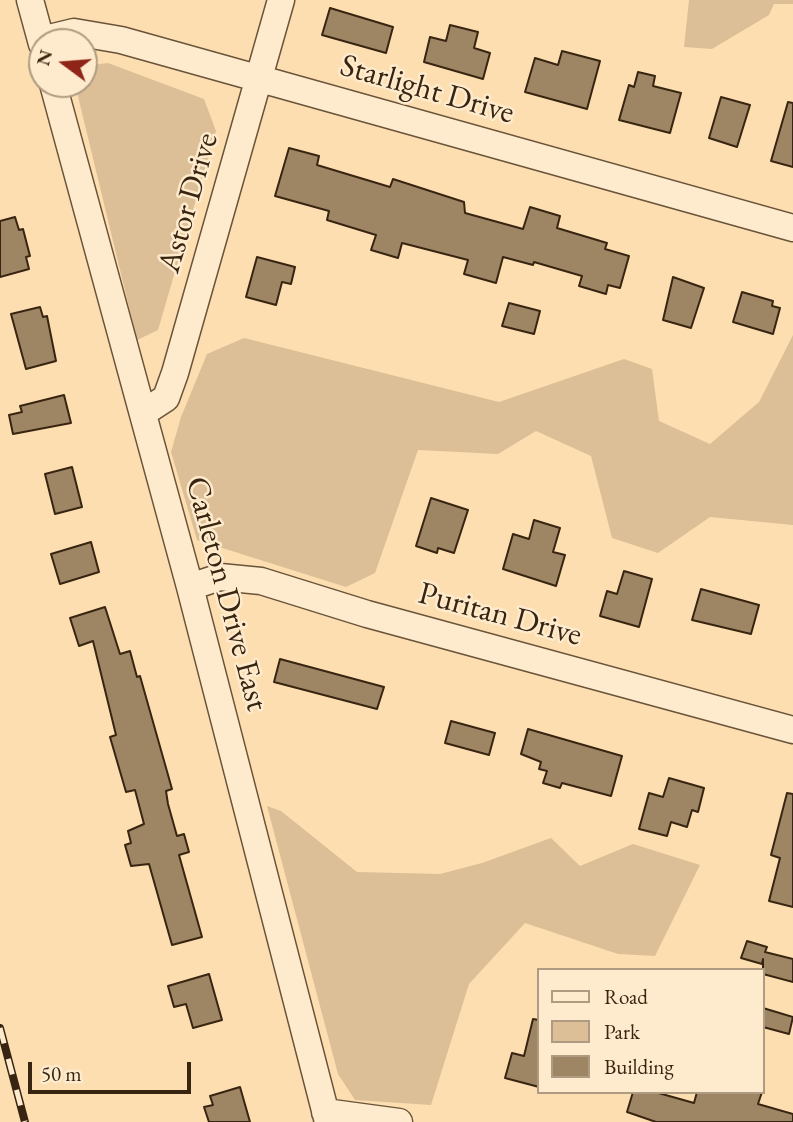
<!DOCTYPE html>
<style>
body{margin:0}
#map{position:relative;width:793px;height:1122px;overflow:hidden;background:#fddeb1;font-family:"EB Garamond",serif}
canvas{display:block}
.legend{position:absolute;left:537px;top:968px;width:228px;height:126px;box-sizing:border-box;background:#feeacc;border:2px solid #af9b81;margin:0;padding:9px 12px;list-style:none;font-size:21px;color:#382511}
.legend li{display:flex;align-items:center;gap:14px;height:35px}
.legend b{width:35px;border:2px solid #af9b81}
.north{position:absolute;left:28px;top:28px;width:70px;height:70px;box-sizing:border-box;background:#feeacc;border:2px solid #af9b81;border-radius:50%;rotate:286deg;font-size:19px;font-weight:700;line-height:28px;text-align:center;color:#382511}
.north::after{content:'';display:block;margin:auto;width:24px;height:32px;background:#8f2418;clip-path:polygon(50% 0,100% 100%,50% 72%,0 100%)}
.scale{position:absolute;left:28px;top:1062px;width:163px;height:32px;box-sizing:border-box;border:4px solid #382511;border-top:0;padding-left:9px;font-size:21px;line-height:24px;white-space:nowrap;color:#382511;-webkit-text-stroke:5px #feeacc;paint-order:stroke}
</style>
<div id="map">
<canvas width="793" height="1122"></canvas>
<ul class="legend">
<li><b style="height:9px;background:#feeacc"></b>Road</li>
<li><b style="height:19px;background:#dcbf96"></b>Park</li>
<li><b style="height:19px;background:#9e8564"></b>Building</li>
</ul>
<div class="north">N</div>
<div class="scale">50 m</div>
</div>
<script>
const context = document.querySelector('canvas').getContext('2d');
context.lineJoin = 'round';
function fill(path, color) {
  context.fillStyle = color;
  context.fill(path, 'evenodd');
}
function poly(rows) {
  const path = new Path2D();
  for (const r of rows) {
    path.moveTo(r[0], r[1]);
    for (let i = 2; i < r.length; i += 2) path.lineTo(r[i], r[i + 1]);
  }
  return path;
}
function trace(path, color, width, dash) {
  context.strokeStyle = color;
  context.lineWidth = width;
  context.lineCap = dash ? 'butt' : 'round';
  context.setLineDash(dash || []);
  context.stroke(path);
}
function write(font, color, halo, rows, align = 'center') {
  context.font = font + ' "EB Garamond",serif';
  context.lineWidth = 5;
  context.setLineDash([]);
  context.textBaseline = 'middle';
  context.strokeStyle = halo;
  context.fillStyle = color;
  for (const [text, x, y, turn = 0] of rows) {
    context.save();
    context.translate(x, y);
    context.rotate((+turn || 0) * Math.PI / 180);
    context.textAlign = isNaN(turn) ? turn : align;
    if (halo) context.strokeText(text, 0, 0);
    context.fillText(text, 0, 0);
    context.restore();
  }
}
fill(poly([
 [689,0,793,0,793,4,774,4,769,15,712,49,684,47],
 [108,63,204,99,216,131,158,330,137,340,75,84,84,84,84,66],
 [793,335,793,525,710,517,658,553,612,538,591,456,536,431,498,454,418,450,375,573,346,587,197,540,171,452,181,417,207,354,244,338,499,402,624,359,652,369,659,421,710,444,759,402],
 [267,806,281,811,357,872,440,874,482,863,551,838,580,866,633,844,700,865,655,956,618,954,525,923,469,984,431,1105,355,1100,338,1074]
]), '#dcbf96');
const building = poly([
 [330,8,393,27,386,53,322,35,330,8],
 [450,25,478,32,474,48,490,53,483,79,424,62,430,37,446,41,450,25],
 [562,51,600,61,587,109,525,92,535,58,558,65,562,51],
 [638,72,655,76,653,86,681,93,670,133,619,120,629,85,634,87,638,72],
 [721,97,750,105,737,147,709,138,721,97],
 [788,102,793,103,793,167,771,161,788,102],
 [289,148,319,156,317,165,390,187,393,179,464,202,465,213,523,229,530,207,560,216,557,228,607,243,605,249,629,256,620,288,608,285,606,294,579,286,582,276,534,262,533,265,503,257,496,283,464,274,468,260,402,243,398,258,371,250,376,235,327,220,329,211,275,196,289,148],
 [15,217,19,230,23,229,30,256,26,257,29,269,0,277,0,221,15,217],
 [257,257,295,267,291,284,282,282,276,305,246,297,257,257],
 [673,277,704,288,691,328,663,320,673,277],
 [742,292,773,301,772,306,780,308,773,334,733,322,742,292],
 [509,303,540,311,534,334,502,326,509,303],
 [40,307,43,317,47,316,56,361,26,369,11,314,40,307],
 [64,395,71,423,13,434,9,415,22,412,20,406,64,395],
 [72,467,82,507,55,514,45,474,72,467],
 [431,498,468,510,454,553,438,548,437,553,416,546,431,498],
 [534,520,560,528,553,552,565,555,556,586,503,569,513,534,529,539,534,520],
 [91,542,99,572,60,584,51,554,91,542],
 [624,571,652,579,639,627,600,616,607,591,617,594,624,571],
 [701,589,759,605,751,634,692,620,701,589],
 [105,607,120,654,130,651,137,677,140,676,172,789,166,791,168,804,177,836,184,834,189,852,179,855,202,937,172,945,149,864,131,866,125,845,131,843,128,831,144,824,135,790,126,792,110,737,116,735,93,641,79,646,70,618,105,607],
 [280,659,384,687,377,709,274,682,280,659],
 [451,721,495,733,489,755,445,743,451,721],
 [528,729,622,756,611,796,562,783,560,788,543,783,547,771,539,769,541,762,521,754,528,729],
 [669,778,704,788,698,812,692,810,687,827,671,822,667,836,639,829,649,793,663,797,669,778],
 [787,793,793,794,793,907,769,901,780,858,771,855,787,793],
 [747,941,767,947,765,952,793,959,793,982,763,974,763,959,762,964,741,958,747,941],
 [209,974,222,1020,193,1028,186,1004,174,1007,168,986,209,974],
 [763,1008,793,1017,789,1034,763,1027,763,1008],
 [533,1019,539,1020,539,1087,505,1078,512,1053,524,1056,533,1019],
 [240,1087,250,1122,209,1122,204,1107,213,1105,210,1096,240,1087],
 [633,1092,655,1092,694,1103,697,1092,762,1092,758,1104,793,1114,793,1122,656,1122,627,1112,633,1092]
]);
fill(building, '#9e8564');
trace(building, '#382511', 2);
const minor = poly([
 [30,0,42,44],
 [41,40,74,32,121,40,793,228],
 [53,84,190,587,328,1122],
 [143,413,166,398,175,373,281,0],
 [190,587,220,577,261,581,367,614,793,730],
 [325,1112,399,1122]
]);
trace(minor, '#695339', 29);
trace(minor, '#feeacc', 26);
const rail = poly([
 [0,1028,25,1122]
]);
trace(rail, '#382511', 8);
trace(rail, '#feeacc', 5, [16]);
write('32px', '#382511', '#feeacc', [
 ["Starlight Drive",427,90,16],
 ["Astor Drive",189,203,-74],
 ["Carleton Drive East",226,594,75],
 ["Puritan Drive",500,615,15]
]);
</script>
